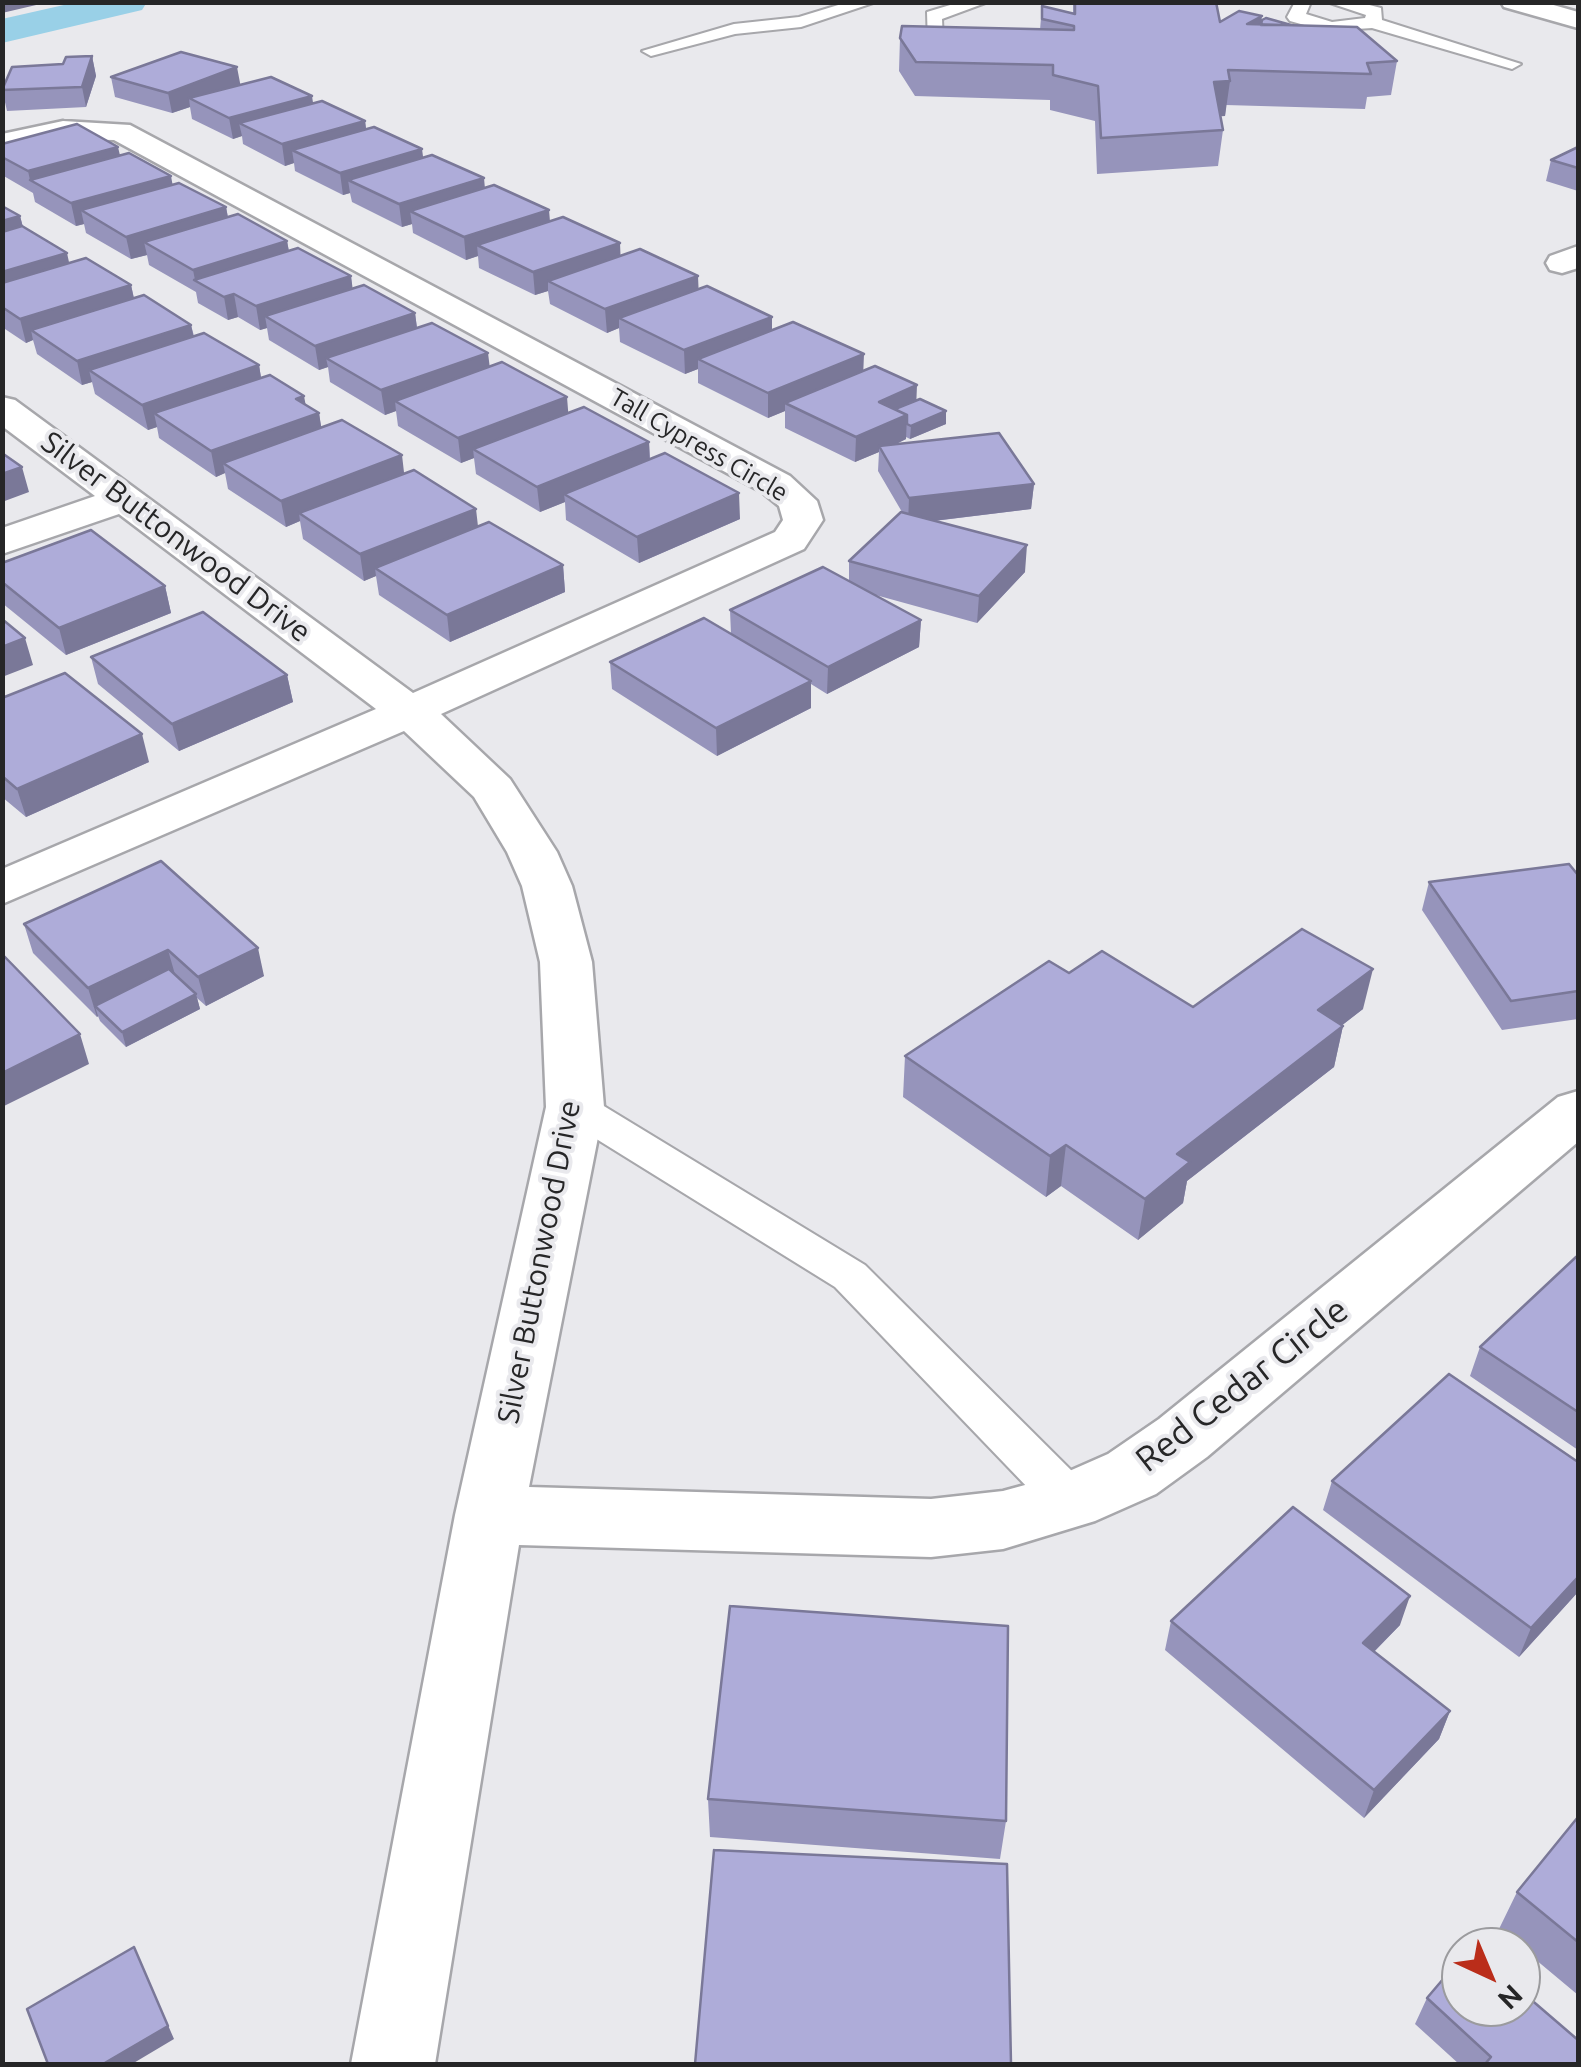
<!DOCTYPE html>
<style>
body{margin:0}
#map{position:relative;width:1581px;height:2067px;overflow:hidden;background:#e9e9ed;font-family:Ubuntu,sans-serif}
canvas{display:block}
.frame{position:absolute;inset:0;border:5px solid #262627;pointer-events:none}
.north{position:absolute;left:1441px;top:1927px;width:100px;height:100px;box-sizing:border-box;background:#e9e9ed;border:2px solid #9b9b9e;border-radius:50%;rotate:136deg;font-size:28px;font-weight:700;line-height:40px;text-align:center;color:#262627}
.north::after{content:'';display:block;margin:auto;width:35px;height:45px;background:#ba2d1a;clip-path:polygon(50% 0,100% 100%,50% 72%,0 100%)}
</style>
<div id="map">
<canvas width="1581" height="2067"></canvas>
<div class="frame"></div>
<div class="north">N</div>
</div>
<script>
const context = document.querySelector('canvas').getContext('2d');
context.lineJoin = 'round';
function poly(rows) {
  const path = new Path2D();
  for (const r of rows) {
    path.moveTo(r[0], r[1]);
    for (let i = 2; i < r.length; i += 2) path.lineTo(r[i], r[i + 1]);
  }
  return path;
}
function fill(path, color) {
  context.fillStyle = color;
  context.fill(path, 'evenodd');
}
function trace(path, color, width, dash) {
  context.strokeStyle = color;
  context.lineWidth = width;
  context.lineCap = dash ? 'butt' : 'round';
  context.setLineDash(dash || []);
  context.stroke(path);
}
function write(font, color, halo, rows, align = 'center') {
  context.font = font + ' Ubuntu,sans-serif';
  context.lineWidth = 8;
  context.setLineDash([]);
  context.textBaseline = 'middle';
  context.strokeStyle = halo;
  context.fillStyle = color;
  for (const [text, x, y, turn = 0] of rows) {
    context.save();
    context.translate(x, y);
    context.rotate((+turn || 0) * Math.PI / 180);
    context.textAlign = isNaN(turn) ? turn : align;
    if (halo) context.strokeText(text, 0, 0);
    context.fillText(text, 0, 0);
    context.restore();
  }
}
fill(poly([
 [77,2,147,2,142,10,2,43,2,19,77,2]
]), '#99d0e7');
const service = poly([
 [848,2,876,2,801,27,735,34,651,56,642,51,734,24,799,17,848,2],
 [960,2,988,2,942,19,943,41,934,46,928,45,927,12,960,2],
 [1295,2,1311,2,1306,14,1332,22,1365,18,1366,15,1327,2,1358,2,1381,8,1382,20,1521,64,1512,69,1372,28,1326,31,1290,21,1287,17,1295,2],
 [575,1093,589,1097,865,1265,1088,1487,1094,1501,1088,1515,1071,1520,1054,1515,835,1287,561,1117,556,1107,561,1097,575,1093]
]);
const minor = poly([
 [63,121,130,125,790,476,817,501,823,520,804,549,441,714,510,779,557,852,572,886,592,962,604,1107,529,1487,931,1499,1003,1491,1058,1476,1108,1454,1159,1419,1558,1097,1578,1091,1578,1142,1207,1457,1156,1494,1095,1521,1003,1549,931,1557,519,1545,435,2064,351,2064,455,1515,546,1107,540,962,522,886,507,852,474,797,404,731,2,904,2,869,376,709,119,514,2,554,2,528,95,496,2,426,2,397,15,400,413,693,775,532,783,520,779,506,762,492,114,140,63,139,2,152,2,134,63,121],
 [1578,246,1578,268,1562,273,1550,270,1546,263,1550,256,1578,246]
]);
const secondary = poly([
 [1501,2,1543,2,1578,12,1578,28,1504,7,1501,2]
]);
trace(service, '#a7a7ab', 4);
trace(minor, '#a7a7ab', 5);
trace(secondary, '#a7a7ab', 5);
fill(service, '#fff');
fill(minor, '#fff');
fill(secondary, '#fff');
fill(poly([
 [1073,2,1216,2,1220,22,1262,20,1397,61,1391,95,1367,97,1365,109,1226,105,1225,116,1220,116,1223,130,1218,166,1097,174,1095,121,1050,110,1050,100,915,96,899,71,900,38,1040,30,1042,6,1073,13],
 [92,56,96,76,86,107,7,111,2,89,63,64],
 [111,77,240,85,314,104,365,121,366,129,620,256,698,290,772,330,863,371,917,400,946,411,946,424,910,439,906,437,906,439,896,444,1034,484,1031,509,934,521,1025,572,977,623,872,594,921,620,919,647,827,694,811,684,811,708,717,756,612,689,610,662,731,634,730,610,849,581,849,561,902,512,878,471,879,452,855,462,785,428,785,411,768,418,698,383,698,369,685,374,620,342,619,328,607,333,550,304,548,291,535,295,479,268,478,256,466,260,413,233,412,224,402,227,352,202,350,193,343,195,295,171,294,163,285,166,243,144,242,136,233,139,192,119,190,107,172,113,115,97],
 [2,144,120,155,173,184,226,207,228,217,287,241,289,251,351,276,352,288,415,313,417,328,490,367,568,413,649,442,650,459,740,519,639,563,566,520,565,502,540,512,476,474,474,458,461,463,398,426,396,411,385,415,330,382,328,367,319,370,269,340,267,328,260,330,238,317,228,320,198,303,196,292,149,265,147,255,131,259,86,233,84,224,76,226,35,202,33,193,2,175],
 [1578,147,1578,191,1546,181,1551,160],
 [2,206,20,216,23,227,69,263,131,285,134,298,191,325,194,336,259,365,261,378,319,413,321,428,404,474,478,526,563,565,565,592,450,642,379,595,376,576,364,581,303,539,300,521,286,527,228,489,225,473,216,477,159,438,157,427,148,430,95,394,92,382,82,385,37,354,33,340,26,343,2,327],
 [2,563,165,586,171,613,66,655,2,603],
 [91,657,287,675,293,702,179,751,98,684],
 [2,698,149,762,26,817,2,797],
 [161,861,264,976,206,1006,197,998,200,1009,126,1047,100,1021,98,1016,97,1017,33,953,24,924],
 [1578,875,1578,1019,1502,1030,1422,910,1429,882],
 [1069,973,1193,1007,1363,1009,1342,1025,1343,1026,1334,1067,1187,1181,1183,1203,1138,1240,1061,1186,1046,1197,903,1097,905,1056],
 [1578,1259,1578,1450,1470,1376,1480,1347],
 [1332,1481,1578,1592,1519,1657,1323,1510],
 [1171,1621,1400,1625,1374,1652,1450,1711,1439,1739,1364,1818,1165,1650],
 [708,1799,1006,1821,1000,1859,710,1837],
 [1578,1817,1578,1995,1499,1929,1517,1892],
 [1427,1998,1578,2064,1459,2064,1415,2024]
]), '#9694bb');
fill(poly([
 [2,2,49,2,2,13],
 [1262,16,1258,49,1247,24],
 [92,56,96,76,86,107,82,87],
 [237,67,241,88,189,98,190,107,172,113,168,93],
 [1230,81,1225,116,1210,117,1214,82],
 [312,96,315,116,239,123,242,136,233,139,229,118],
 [365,121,368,143,292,150,294,163,285,166,282,144],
 [118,147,123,168,30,180,28,171],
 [422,149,425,171,348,180,350,193,343,195,340,173],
 [171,176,175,198,81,210,84,224,76,226,71,203],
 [484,178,486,200,410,211,412,224,402,227,399,204],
 [226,207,230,230,144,242,147,255,131,259,126,237],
 [549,210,551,233,477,245,478,256,466,260,464,237],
 [20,216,26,239,2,246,2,221],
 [287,241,291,264,195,280,193,270],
 [620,243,621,266,548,281,548,291,535,295,533,272],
 [67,253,72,276,2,297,2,272],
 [351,276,354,299,265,316,267,328,260,330,256,306],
 [698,276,699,299,619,318,619,328,607,333,605,309],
 [131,285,136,309,31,330,33,340,26,343,20,319],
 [234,294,238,317,228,320,224,297],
 [415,313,418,336,326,358,328,367,319,370,315,346],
 [772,317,772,341,698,359,698,369,685,374,684,350],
 [191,325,196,348,89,370,92,382,82,385,77,361],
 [488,353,491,377,395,401,396,411,385,415,381,390],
 [864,354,863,378,785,403,785,411,768,418,768,393],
 [259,365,263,390,154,413,157,427,148,430,142,405],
 [917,385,916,410,896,419,879,402],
 [304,396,308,417,319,413,323,438,223,463,225,473,216,477,211,451,296,399],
 [567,397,569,422,473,449,474,458,461,463,458,438],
 [946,411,946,424,910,439,911,426],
 [907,415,906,439,882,451,879,446,879,452,855,462,856,437],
 [649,442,650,467,564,494,565,502,540,512,537,487],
 [402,455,405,481,299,513,300,521,286,527,281,501],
 [22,467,29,492,2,502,2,474],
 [1034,484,1031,509,908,524,909,498],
 [739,493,740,519,639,563,637,537],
 [476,509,479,535,375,568,376,576,364,581,360,554],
 [1027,545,1025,572,977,623,979,596],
 [563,565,565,592,450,642,447,615],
 [165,586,171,613,66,655,59,628],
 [921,620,919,647,827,694,828,667],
 [25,638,33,665,2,677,2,647],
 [287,675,293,702,179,751,172,724],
 [811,681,811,708,717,756,716,728],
 [142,734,149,762,26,817,17,789],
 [258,948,264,976,206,1006,198,977],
 [168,950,176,978,95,1006,98,1016,97,1017,88,988],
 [1373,969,1363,1009,1309,1051,1318,1010],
 [196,994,200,1009,126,1047,122,1032],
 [1343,1026,1334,1067,1187,1181,1183,1203,1138,1240,1145,1199,1177,1154],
 [80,1034,89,1064,2,1107,2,1073],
 [1066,1145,1061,1186,1046,1197,1050,1156],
 [1578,1577,1578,1592,1519,1657,1531,1628],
 [1410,1596,1400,1625,1354,1672,1363,1643],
 [1450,1711,1439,1739,1364,1818,1374,1790],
 [134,1947,174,2039,132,2064,103,2064]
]), '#7a7898');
const building = poly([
 [1075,2,1216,2,1220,22,1239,11,1262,16,1247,24,1357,27,1397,61,1367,63,1371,74,1228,70,1230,81,1214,82,1223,130,1101,138,1098,86,1053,75,1053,65,916,62,900,38,902,26,1074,30,1074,26,1042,19,1042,6,1075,14,1075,2],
 [1266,18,1291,25,1261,25,1262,20,1266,18],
 [181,52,237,67,168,93,111,77,181,52],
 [92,56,82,87,2,90,12,67,63,64,66,57,92,56],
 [271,77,312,96,229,118,189,98,271,77],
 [322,101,365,121,282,144,239,123,322,101],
 [77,124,118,147,28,171,2,157,2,144,77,124],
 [374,127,422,149,340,173,292,150,374,127],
 [1578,147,1578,168,1551,160,1578,147],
 [129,153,171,176,71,203,30,180,129,153],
 [432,155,484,178,399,204,348,180,432,155],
 [179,183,226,207,126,237,81,210,179,183],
 [494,185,549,210,464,237,410,211,494,185],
 [2,206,20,216,2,221,2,206],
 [238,214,287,241,193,270,144,242,238,214],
 [563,217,620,243,533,272,477,245,563,217],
 [22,226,67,253,2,272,2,232,22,226],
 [298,248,351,276,256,306,234,294,224,297,194,280,298,248],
 [640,249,698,276,605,309,548,281,640,249],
 [86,258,131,285,20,319,2,307,2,283,86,258],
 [364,285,415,313,315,346,265,316,364,285],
 [707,286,772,317,684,350,619,318,707,286],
 [144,295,191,325,77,361,31,330,144,295],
 [793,322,864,354,768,393,698,359,793,322],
 [432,323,488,353,381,390,326,358,432,323],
 [204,333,259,365,142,405,89,370,204,333],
 [502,362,567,397,458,438,395,401,502,362],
 [875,366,917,385,879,402,907,415,856,437,785,403,875,366],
 [270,375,304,396,296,399,319,413,211,451,154,413,270,375],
 [920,399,946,411,911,426,907,424,907,415,895,409,920,399],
 [584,407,649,442,537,487,473,449,584,407],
 [342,420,402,455,281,501,223,463,342,420],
 [999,433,1034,484,909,498,879,446,999,433],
 [2,453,22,467,2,474,2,453],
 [665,453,739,493,637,537,564,494,665,453],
 [414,470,476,509,360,554,299,513,414,470],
 [901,512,1027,545,979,596,849,561,901,512],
 [489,522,563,565,447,615,375,568,489,522],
 [91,530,165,586,59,628,2,582,2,563,91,530],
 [823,567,921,620,828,667,730,610,823,567],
 [203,612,287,675,172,724,91,657,203,612],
 [704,618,811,681,716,728,610,662,704,618],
 [2,619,25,638,2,647,2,619],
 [65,673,142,734,17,789,2,776,2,698,65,673],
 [161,861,258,948,198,977,168,950,88,988,24,924,161,861],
 [1569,864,1578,875,1578,991,1511,1001,1429,882,1569,864],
 [1302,929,1373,969,1318,1010,1343,1026,1177,1154,1190,1162,1145,1199,1066,1145,1050,1156,905,1056,1049,961,1069,973,1102,951,1193,1007,1302,929],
 [2,954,80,1034,2,1073,2,954],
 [169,969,196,994,122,1032,95,1006,169,969],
 [1576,1257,1578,1259,1578,1412,1480,1347,1576,1257],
 [1449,1374,1578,1462,1578,1577,1531,1628,1332,1481,1449,1374],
 [1293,1507,1410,1596,1363,1643,1450,1711,1374,1790,1171,1621,1293,1507],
 [730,1606,1008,1626,1006,1821,708,1799,730,1606],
 [1578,1817,1578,1942,1517,1892,1578,1817],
 [714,1850,1007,1864,1011,2064,695,2064,714,1850],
 [134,1947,168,2026,103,2064,48,2064,27,2009,134,1947],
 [1461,1958,1461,2007,1521,2007,1521,1991,1578,2040,1578,2064,1485,2064,1491,2057,1427,1998,1461,1958]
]);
fill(building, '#aeacd9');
trace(building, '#7a7898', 2.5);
write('25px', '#262627', '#e9e9ed', [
 ["Tall Cypress Circle",699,445,30]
]);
write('30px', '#262627', '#e9e9ed', [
 ["Silver Buttonwood Drive",176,537,37],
 ["Silver Buttonwood Drive",539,1262,-79]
]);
write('35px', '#262627', '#e9e9ed', [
 ["Red Cedar Circle",1242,1385,-38]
]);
</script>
